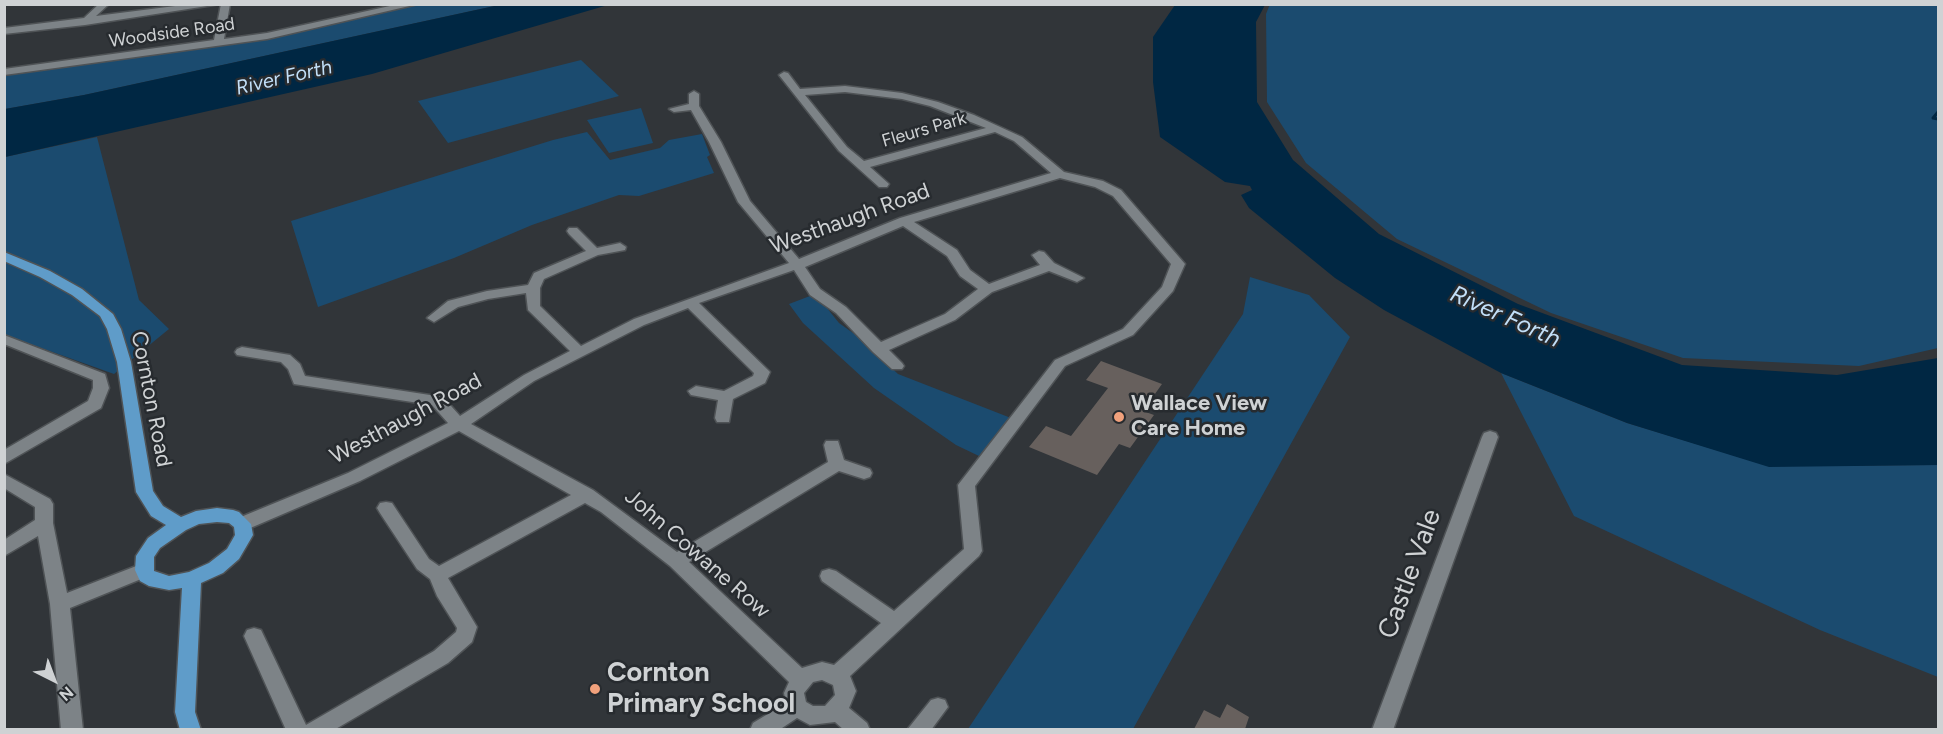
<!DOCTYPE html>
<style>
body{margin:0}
#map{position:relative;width:1943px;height:734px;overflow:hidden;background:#313539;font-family:Figtree,sans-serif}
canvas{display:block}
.frame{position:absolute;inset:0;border:6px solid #cfd2d4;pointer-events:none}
.north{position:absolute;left:24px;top:650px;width:60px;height:60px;-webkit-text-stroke:4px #272b2f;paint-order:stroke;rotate:138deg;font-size:16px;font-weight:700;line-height:24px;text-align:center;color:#cfd2d4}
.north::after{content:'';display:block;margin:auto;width:21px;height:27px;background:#cfd2d4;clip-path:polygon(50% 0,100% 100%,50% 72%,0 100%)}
</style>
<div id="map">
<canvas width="1943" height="734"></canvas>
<div class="frame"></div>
<div class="north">N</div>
</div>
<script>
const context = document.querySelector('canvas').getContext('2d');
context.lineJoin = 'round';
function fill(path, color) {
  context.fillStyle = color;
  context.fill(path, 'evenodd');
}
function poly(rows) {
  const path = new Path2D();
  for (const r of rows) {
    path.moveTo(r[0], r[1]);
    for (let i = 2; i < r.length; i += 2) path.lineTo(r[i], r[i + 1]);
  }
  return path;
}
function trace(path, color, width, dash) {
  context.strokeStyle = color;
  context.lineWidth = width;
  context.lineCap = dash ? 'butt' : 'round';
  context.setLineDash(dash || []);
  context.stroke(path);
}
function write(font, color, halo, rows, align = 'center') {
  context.font = font + ' Figtree,sans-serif';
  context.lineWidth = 5;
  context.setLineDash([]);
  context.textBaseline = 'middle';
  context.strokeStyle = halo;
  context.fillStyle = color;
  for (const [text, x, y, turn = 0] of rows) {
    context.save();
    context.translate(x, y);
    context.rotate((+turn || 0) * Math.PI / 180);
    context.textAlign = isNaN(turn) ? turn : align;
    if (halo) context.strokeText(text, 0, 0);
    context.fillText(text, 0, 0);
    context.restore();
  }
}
fill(poly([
 [1270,4,1938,5,1938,348,1859,366,1683,358,1551,313,1397,239,1306,163,1267,102,1266,14],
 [417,5,499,5,84,95,5,109,5,73,68,66,340,22],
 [581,60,619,96,448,143,418,101],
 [641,108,653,143,609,153,587,120],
 [587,132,610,160,660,148,669,140,702,134,710,155,707,157,714,173,639,196,619,195,532,225,454,258,318,307,291,221,553,140],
 [97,137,139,300,169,329,114,374,5,335,5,157],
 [1250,277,1309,295,1350,337,1133,729,968,729,1243,314],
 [810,296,827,308,839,323,860,338,898,374,1011,418,979,456,956,445,874,388,803,323,789,304],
 [1501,373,1627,423,1769,466,1938,465,1938,677,1820,630,1574,516]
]), '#1b4b6f');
fill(poly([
 [499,5,608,5,372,74,5,157,5,109,84,95],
 [1175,5,1265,5,1256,22,1257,102,1293,160,1379,234,1518,304,1682,365,1837,375,1938,358,1938,465,1769,467,1627,423,1501,373,1384,310,1335,278,1249,208,1241,195,1252,190,1250,186,1225,182,1160,137,1153,82,1153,37]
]), '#002743');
trace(poly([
 [1938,112,1933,118,1938,119]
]), '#002743', 3);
fill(poly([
 [1101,361,1162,384,1143,411,1154,415,1130,448,1119,444,1097,475,1029,447,1046,426,1071,436,1108,388,1086,380],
 [1227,704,1249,717,1245,729,1194,729,1204,710,1220,718]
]), '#67605d');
const minor = poly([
 [99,4,109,4,96,16,191,4,220,4,85,25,4,34,4,28,84,18,99,4],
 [221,4,230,4,224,39,267,33,399,4,418,4,267,39,4,75,4,69,214,40,221,4],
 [784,72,788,73,800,89,845,86,902,93,938,102,974,115,1022,137,1064,172,1103,181,1121,190,1185,264,1173,291,1133,335,1065,366,975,486,982,551,979,556,850,676,856,691,849,708,867,723,870,730,844,730,835,722,810,725,797,718,779,730,750,730,753,723,786,703,784,693,789,682,670,566,601,512,585,503,448,578,477,627,472,642,448,663,334,730,286,730,244,636,247,630,254,628,261,630,306,725,434,651,456,632,457,628,437,596,430,579,417,569,380,513,377,508,380,503,386,502,392,503,429,559,439,566,571,495,459,431,360,481,248,529,242,531,236,529,233,524,236,519,348,473,448,423,432,405,294,384,288,369,281,362,237,355,235,352,237,349,242,347,290,355,300,364,305,376,443,397,460,416,524,375,570,351,528,310,526,293,488,299,458,307,434,322,427,318,448,301,487,291,528,285,534,273,586,251,569,234,567,231,569,228,577,228,597,248,620,243,626,247,625,250,598,255,544,279,540,288,540,306,581,346,634,319,789,263,738,202,709,142,691,110,674,112,669,109,689,104,689,94,694,91,699,94,699,106,721,142,750,201,799,259,900,218,1051,173,1014,141,995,132,870,167,889,184,887,187,879,187,839,151,779,75,784,72],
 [845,92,902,99,930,106,986,128,864,161,847,147,805,95,845,92],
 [1060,178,1095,187,1113,196,1171,264,1162,287,1123,329,1055,360,958,485,964,549,894,611,836,571,829,569,822,571,820,576,822,581,881,623,834,665,822,662,802,668,689,562,839,471,864,479,870,477,872,473,870,469,844,460,838,441,826,441,824,445,828,462,677,552,593,490,471,424,534,381,644,325,688,308,754,373,753,376,724,391,696,386,688,391,691,395,718,400,715,418,717,422,729,422,733,399,765,383,770,372,699,303,794,270,810,295,836,313,873,352,892,369,902,369,904,366,902,363,889,350,955,320,992,292,1049,271,1077,282,1084,278,1054,263,1044,252,1039,251,1032,255,1040,265,989,284,970,270,957,250,914,222,1060,178],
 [903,226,947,256,960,276,978,289,945,314,881,342,846,307,820,289,805,267,903,226],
 [822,680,833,685,835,695,825,706,813,706,806,702,804,693,813,682,822,680],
 [4,335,105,374,109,388,101,408,4,464,4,450,88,401,93,388,93,380,4,344,4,335],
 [1490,431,1496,433,1498,437,1393,730,1372,730,1482,437,1484,433,1490,431],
 [4,474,50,499,53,504,53,523,67,593,144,563,151,565,153,570,151,575,70,608,83,730,61,730,50,604,38,536,4,556,4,540,35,520,35,507,4,488,4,474],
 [938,698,945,700,948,707,931,730,907,730,931,700,938,698]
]);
const major = poly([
 [4,252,50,271,82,289,113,314,121,329,131,362,153,491,163,506,181,517,196,511,217,508,233,510,239,512,251,524,253,535,239,559,223,573,201,583,195,712,201,730,180,730,175,712,182,588,169,590,149,586,140,581,135,570,136,556,148,538,166,525,151,516,136,492,117,362,107,329,100,316,72,295,40,277,4,261,4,252],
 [217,522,229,523,234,527,235,535,227,549,209,563,189,572,169,576,154,571,154,557,160,548,186,530,199,524,217,522]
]);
trace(minor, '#4f5356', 3);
trace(major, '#4f5356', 3);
fill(minor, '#7d8387');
fill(major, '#5f9cc9');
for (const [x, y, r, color] of [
 [1119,417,6,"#f1a17c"],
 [595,689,6,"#f1a17c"]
]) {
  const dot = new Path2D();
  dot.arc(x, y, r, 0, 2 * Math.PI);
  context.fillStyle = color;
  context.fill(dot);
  trace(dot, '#272b2f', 2);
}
write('18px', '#cfd2d4', '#272b2f', [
 ["Woodside Road",172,33,-8],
 ["Fleurs Park",924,130,-16]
]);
write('italic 20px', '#c2dff8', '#272b2f', [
 ["River Forth",284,78,-13]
]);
write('22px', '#cfd2d4', '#272b2f', [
 ["Westhaugh Road",850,219,-20],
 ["Cornton Road",151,399,79],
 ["Westhaugh Road",406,419,-28],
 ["John Cowane Row",697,554,41]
]);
write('bold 22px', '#cfd2d4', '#272b2f', [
 ["Wallace View",1131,404],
 ["Care Home",1131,429]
], 'left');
write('italic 24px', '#c2dff8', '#272b2f', [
 ["River Forth",1505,317,24]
]);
write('27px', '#cfd2d4', '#272b2f', [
 ["Castle Vale",1410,574,-70]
]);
write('bold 27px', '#cfd2d4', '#272b2f', [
 ["Cornton",607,673],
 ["Primary School",607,704]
], 'left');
</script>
